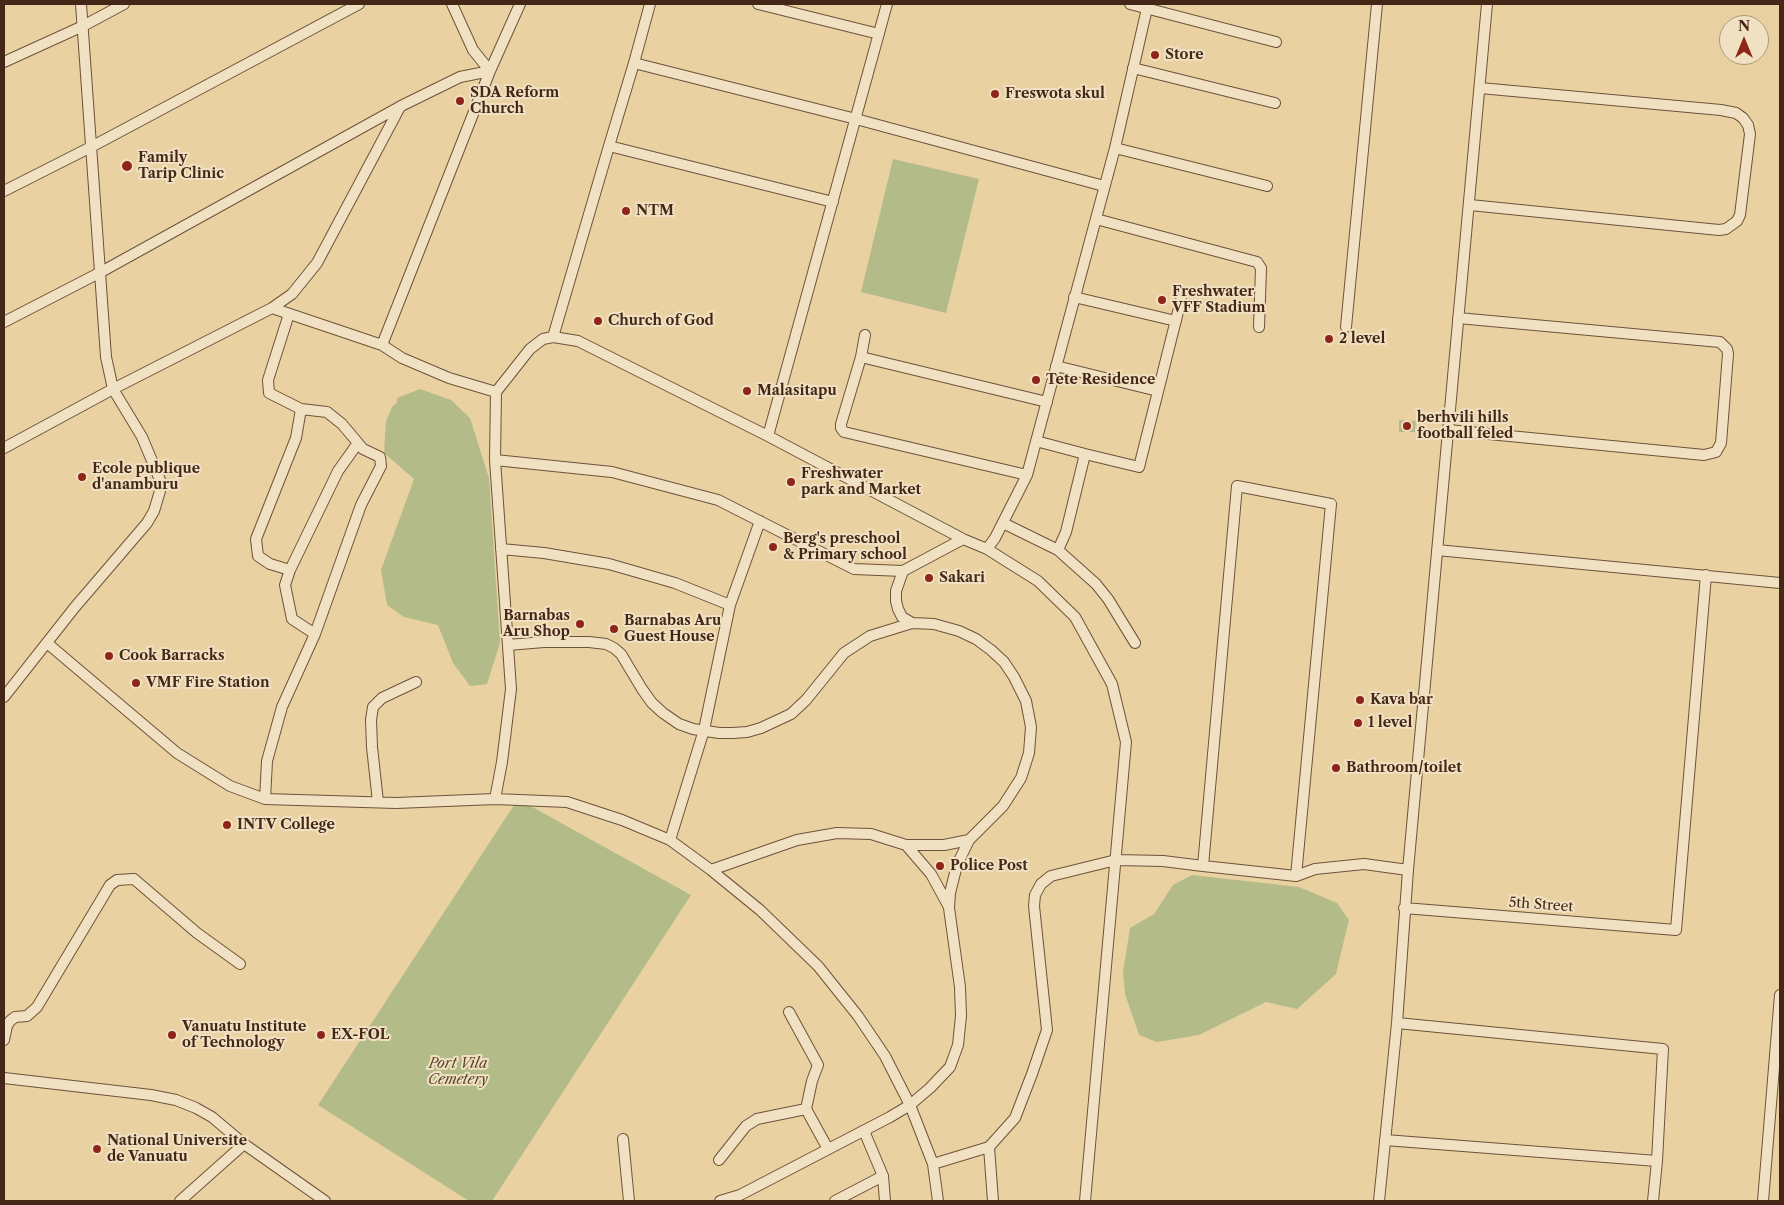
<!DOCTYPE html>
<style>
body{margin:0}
#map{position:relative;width:1784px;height:1205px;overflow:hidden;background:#ead1a2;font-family:"Libre Caslon Text",serif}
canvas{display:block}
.frame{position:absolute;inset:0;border:5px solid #452718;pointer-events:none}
.north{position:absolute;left:1719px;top:15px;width:50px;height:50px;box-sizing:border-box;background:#f1e1c3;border:1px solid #ac977f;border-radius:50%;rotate:0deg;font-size:14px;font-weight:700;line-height:20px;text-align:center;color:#452718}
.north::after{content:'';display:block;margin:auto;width:18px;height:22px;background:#8f2418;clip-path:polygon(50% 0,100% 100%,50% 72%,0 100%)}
</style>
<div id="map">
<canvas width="1784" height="1205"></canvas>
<div class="frame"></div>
<div class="north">N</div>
</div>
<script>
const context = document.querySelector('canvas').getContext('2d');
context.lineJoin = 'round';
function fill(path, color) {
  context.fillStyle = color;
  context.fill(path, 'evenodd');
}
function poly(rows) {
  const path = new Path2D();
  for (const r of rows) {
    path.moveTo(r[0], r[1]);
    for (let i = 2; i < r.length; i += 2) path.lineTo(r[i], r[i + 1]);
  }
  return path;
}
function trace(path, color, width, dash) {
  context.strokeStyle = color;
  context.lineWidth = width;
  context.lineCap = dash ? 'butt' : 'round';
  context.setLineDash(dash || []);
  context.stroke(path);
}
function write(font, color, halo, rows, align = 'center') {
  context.font = font + ' "Libre Caslon Text",serif';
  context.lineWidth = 4;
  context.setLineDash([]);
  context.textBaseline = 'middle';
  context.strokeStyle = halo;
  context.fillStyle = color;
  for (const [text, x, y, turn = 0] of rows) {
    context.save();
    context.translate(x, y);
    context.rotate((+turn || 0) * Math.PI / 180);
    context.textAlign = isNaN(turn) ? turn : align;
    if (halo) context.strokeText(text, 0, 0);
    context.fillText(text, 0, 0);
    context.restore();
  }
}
fill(poly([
 [893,159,979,179,946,313,861,292],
 [420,389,451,400,470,418,489,478,500,643,487,684,470,686,453,663,438,625,404,617,387,605,381,570,414,479,384,453,386,421,392,407,397,402,397,398],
 [1399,420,1416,421,1415,432,1399,432],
 [518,799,691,895,492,1201,469,1201,318,1105],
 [1192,875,1299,887,1337,903,1349,920,1336,974,1297,1009,1266,1002,1199,1035,1157,1042,1139,1035,1125,994,1123,972,1130,928,1154,914,1173,885]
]), '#b3bc88');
const minor = poly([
 [452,4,473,50,490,71],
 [650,4,634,63,609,146,833,202],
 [758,4,879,34],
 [1130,4,1276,42],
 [4,62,83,26,124,4],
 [634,63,856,119,1104,186],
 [1133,68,1275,103],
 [1115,148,1267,186],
 [4,191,91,147,359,4],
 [1470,205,1719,230,1726,229,1737,221,1740,215,1750,134,1748,125,1743,118,1736,113,1721,110,1480,88],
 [1096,219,1257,262,1261,268,1259,327],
 [1074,297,1176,321],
 [272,308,382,345,402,358,449,378,496,392],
 [4,322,101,272,401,106,460,77,490,71],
 [1346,327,1377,4],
 [865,335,861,357,841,424,841,428,844,432,1027,475],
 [553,337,609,146],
 [382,345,490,71,520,4],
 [861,357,1047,402],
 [1056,366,1158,391],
 [1448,430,1704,455,1716,452,1721,443,1728,354,1727,349,1720,342,1458,318],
 [768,436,887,4],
 [1036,441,1085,454,1139,467,1181,300],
 [4,448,113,389,272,308,292,294,317,263,400,107],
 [495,460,612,472,718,500,854,569,903,571,963,539],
 [1003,523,1058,550,1066,532,1085,454],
 [501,549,544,553,609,564,675,583,730,605,760,521],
 [987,549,995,538,1027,475,1115,148,1148,4],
 [1058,550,1096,584,1108,599,1135,643],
 [1437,550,1780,583],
 [290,570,270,564,258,556,256,539,296,438,301,409],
 [903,571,896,591,896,601,898,609,902,617,912,623],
 [315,634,292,619,285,585,290,570,338,471,358,443],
 [47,643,177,753,230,786,265,799,396,803,495,799,567,802,622,820,670,840,711,870,760,910,818,966,858,1016,885,1056,910,1105,933,1164,938,1201],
 [508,645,544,642,589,642,606,644,614,648,621,654,642,689,652,703,663,713,679,724,693,729,719,733,733,733,747,732,761,728,791,714,806,700,844,653,870,636,912,623,934,624,959,631,976,639,991,650,1004,662,1014,677,1026,701,1031,727,1029,753,1021,778,1003,806,969,840,957,865,950,893,949,908,960,987,961,1016,958,1045,950,1067,930,1088,910,1105,890,1117,740,1195,720,1201],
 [4,697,75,607,147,523,154,511,160,491,160,480,142,437,113,389,106,357,81,4],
 [265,799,267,761,282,707,315,634,361,505,381,466,380,457,363,449,342,424,327,412,301,409,269,393,268,380,289,314],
 [495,799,502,762,511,689,495,460,496,392,530,349,543,339,553,337,578,341,768,436,963,539,987,549,1038,581,1075,617,1112,684,1126,742,1085,1201],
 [378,802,372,747,371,720,373,707,382,698,416,682],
 [670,840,704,730,730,605],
 [906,845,931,874,949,907],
 [711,870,797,840,837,833,871,834,906,845,944,845,969,840],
 [1296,876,1315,869,1364,864,1408,870],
 [1404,908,1676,930,1706,575],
 [789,1012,818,1065,812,1081,806,1109,828,1149],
 [1397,1023,1663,1049,1657,1161,1653,1201],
 [4,1040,7,1026,10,1021,15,1017,27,1016,37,1007,110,885,117,880,134,879,197,933,240,964],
 [4,1078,151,1095,176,1100,196,1108,212,1117,244,1144,325,1201],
 [864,1131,883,1176,885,1201],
 [623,1139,629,1201],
 [1385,1140,1657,1161],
 [989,1147,993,1201],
 [719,1160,746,1126,757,1119,806,1109],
 [933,1164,989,1147,1015,1118,1032,1074,1047,1030,1034,906,1035,895,1041,884,1051,876,1116,860,1163,861,1203,866,1296,876,1331,504,1237,486,1203,866],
 [180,1201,244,1144],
 [835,1201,883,1176],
 [1379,1201,1397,1023,1408,870,1487,4],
 [1763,1201,1780,995]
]);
trace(minor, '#6e523a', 12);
trace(minor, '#f1e1c3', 10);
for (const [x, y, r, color] of [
 [1155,55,5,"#8f2418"],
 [995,94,5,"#8f2418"],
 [460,101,5,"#8f2418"],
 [127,166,6,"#8f2418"],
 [626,211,5,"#8f2418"],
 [1162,300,5,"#8f2418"],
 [598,321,5,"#8f2418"],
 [1329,339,5,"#8f2418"],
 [1036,380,5,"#8f2418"],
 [747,391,5,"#8f2418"],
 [1407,426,5,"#8f2418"],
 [82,477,5,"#8f2418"],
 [791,482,5,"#8f2418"],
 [773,547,5,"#8f2418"],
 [929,578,5,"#8f2418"],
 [580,624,5,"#8f2418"],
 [614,629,5,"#8f2418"],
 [109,656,5,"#8f2418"],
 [136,683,5,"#8f2418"],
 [1360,700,5,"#8f2418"],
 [1358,723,5,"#8f2418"],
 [1336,768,5,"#8f2418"],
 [227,825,5,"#8f2418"],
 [940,866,5,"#8f2418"],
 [172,1035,5,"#8f2418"],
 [321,1035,5,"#8f2418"],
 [97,1149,5,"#8f2418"]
]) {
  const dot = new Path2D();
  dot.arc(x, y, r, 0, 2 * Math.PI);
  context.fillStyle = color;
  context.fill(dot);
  trace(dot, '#f1e1c3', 2);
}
write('bold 14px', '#452718', '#f1e1c3', [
 ["Store",1165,55],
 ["SDA Reform",470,93],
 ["Church",470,109],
 ["Freswota skul",1005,94],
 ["Family",138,158],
 ["Tarip Clinic",138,174],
 ["NTM",636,211],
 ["Freshwater",1172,292],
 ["VFF Stadium",1172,308],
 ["Church of God",608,321],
 ["2 level",1339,339],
 ["Tete Residence",1046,380],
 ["Malasitapu",757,391],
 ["berhvili hills",1417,418],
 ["football feled",1417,434],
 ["Ecole publique",92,469],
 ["d'anamburu",92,485],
 ["Freshwater",801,474],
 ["park and Market",801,490],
 ["Berg's preschool",783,539],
 ["& Primary school",783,555],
 ["Sakari",939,578],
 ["Barnabas",570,616,"right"],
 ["Aru Shop",570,632,"right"],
 ["Barnabas Aru",624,621],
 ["Guest House",624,637],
 ["Cook Barracks",119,656],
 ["VMF Fire Station",146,683],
 ["Kava bar",1370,700],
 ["1 level",1368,723],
 ["Bathroom/toilet",1346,768],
 ["INTV College",237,825],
 ["Police Post",950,866],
 ["Vanuatu Institute",182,1027],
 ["of Technology",182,1043],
 ["EX-FOL",331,1035],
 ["National Universite",107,1141],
 ["de Vanuatu",107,1157]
], 'left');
write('14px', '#452718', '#f1e1c3', [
 ["5th Street",1541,905,4]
]);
write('italic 14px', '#5b452e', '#f1e1c3', [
 ["Port Vila",458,1064],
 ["Cemetery",458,1080]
]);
</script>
